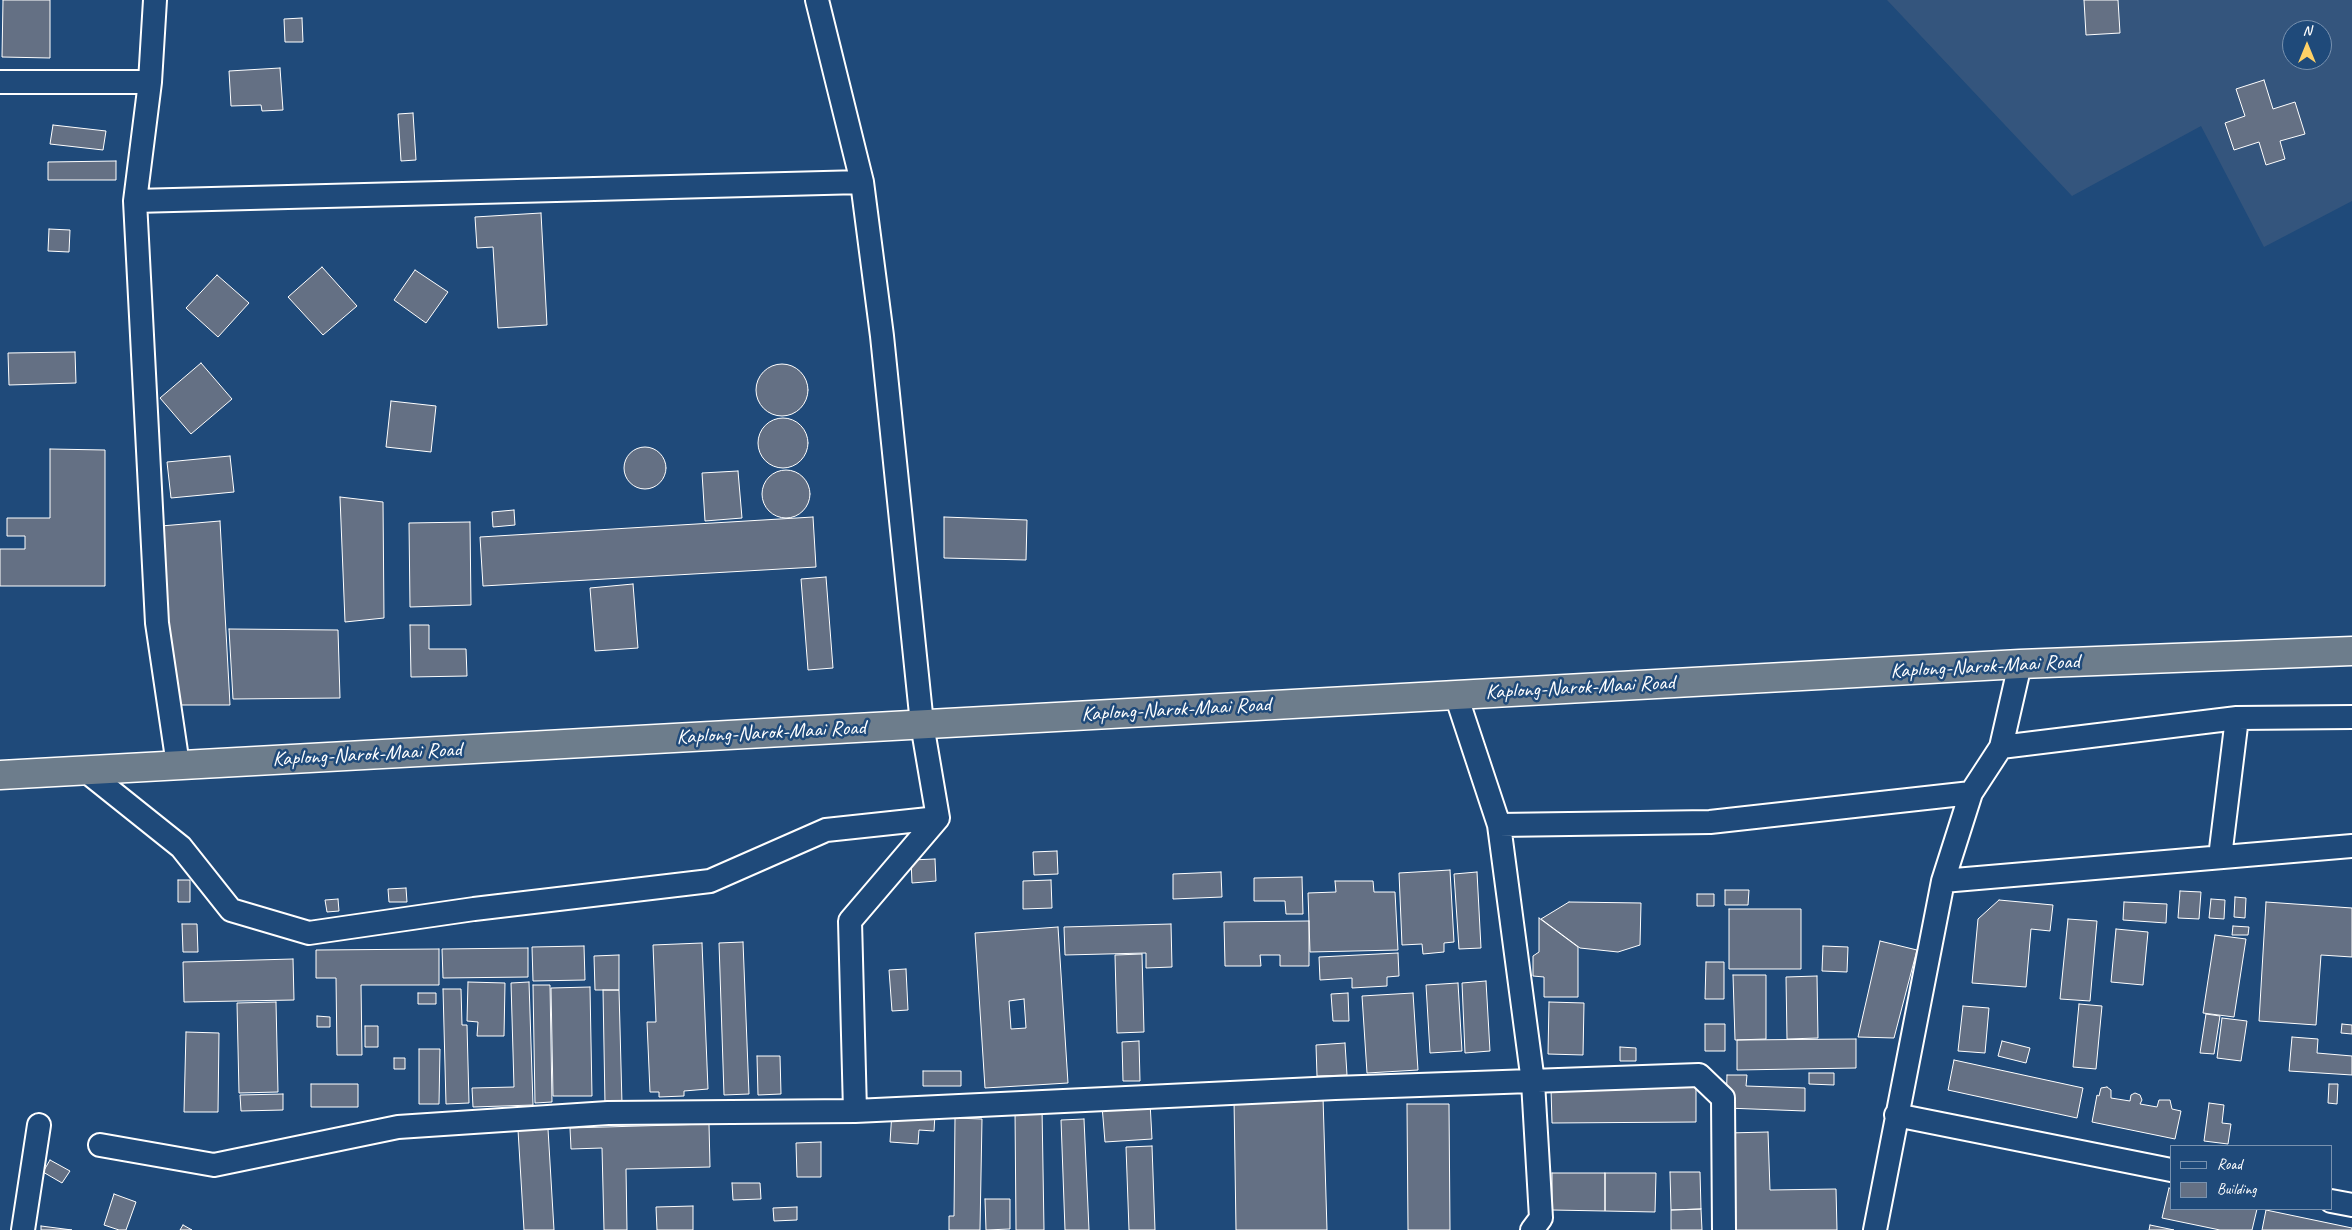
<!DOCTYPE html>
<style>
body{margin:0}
#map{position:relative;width:2352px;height:1230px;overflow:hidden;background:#1f4a7a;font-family:Caveat,sans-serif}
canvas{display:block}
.legend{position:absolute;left:2170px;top:1145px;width:162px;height:65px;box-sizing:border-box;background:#1f4a7a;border:1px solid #7992af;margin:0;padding:6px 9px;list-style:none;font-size:15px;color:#fff}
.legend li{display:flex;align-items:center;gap:10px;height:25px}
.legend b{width:25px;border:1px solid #7992af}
.north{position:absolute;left:2282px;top:20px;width:50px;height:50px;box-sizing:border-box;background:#1f4a7a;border:1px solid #7992af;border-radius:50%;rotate:0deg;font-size:14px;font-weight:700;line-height:20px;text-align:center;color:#fff}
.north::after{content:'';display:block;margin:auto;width:18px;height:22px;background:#ffd166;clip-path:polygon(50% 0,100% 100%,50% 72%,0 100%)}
</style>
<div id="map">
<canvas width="2352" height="1230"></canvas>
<ul class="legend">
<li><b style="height:6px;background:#1f4a7a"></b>Road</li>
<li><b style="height:14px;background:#647084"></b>Building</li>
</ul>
<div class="north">N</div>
</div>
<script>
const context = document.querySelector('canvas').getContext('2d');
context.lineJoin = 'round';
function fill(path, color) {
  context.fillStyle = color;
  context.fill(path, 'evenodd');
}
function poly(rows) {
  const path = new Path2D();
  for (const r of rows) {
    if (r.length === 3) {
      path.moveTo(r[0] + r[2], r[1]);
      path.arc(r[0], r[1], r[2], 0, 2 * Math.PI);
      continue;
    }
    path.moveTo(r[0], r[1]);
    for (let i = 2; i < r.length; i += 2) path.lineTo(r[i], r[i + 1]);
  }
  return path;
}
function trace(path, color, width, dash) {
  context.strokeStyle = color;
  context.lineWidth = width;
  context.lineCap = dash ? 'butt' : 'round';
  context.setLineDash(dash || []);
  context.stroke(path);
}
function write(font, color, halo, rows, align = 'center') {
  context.font = font + ' Caveat,sans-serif';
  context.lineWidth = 5;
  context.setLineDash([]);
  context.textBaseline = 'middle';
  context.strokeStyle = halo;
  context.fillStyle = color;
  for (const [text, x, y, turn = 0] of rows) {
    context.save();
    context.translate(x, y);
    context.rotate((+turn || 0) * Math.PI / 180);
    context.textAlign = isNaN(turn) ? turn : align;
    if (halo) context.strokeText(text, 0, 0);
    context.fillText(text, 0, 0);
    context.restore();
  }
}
fill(poly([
 [1887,0,2352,0,2352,201,2264,247,2201,126,2072,196],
 [2292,30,2322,30,2322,60,2292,60]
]), '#34557d');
const building = poly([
 [3,0,50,0,50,58,2,57,3,0],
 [2084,0,2118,0,2120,33,2086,35,2084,0],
 [302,18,303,42,285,42,284,19,302,18],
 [280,68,283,110,262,111,261,105,231,106,229,71,280,68],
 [2264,80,2273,109,2295,102,2305,134,2280,141,2285,159,2266,165,2259,142,2234,150,2225,123,2245,116,2236,89,2264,80],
 [413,113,416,160,401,161,398,114,413,113],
 [53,125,106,131,103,150,50,144,53,125],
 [116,161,116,180,48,180,48,162,116,161],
 [541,213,547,325,498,328,493,247,477,248,475,217,541,213],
 [49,229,70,230,69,252,48,251,49,229],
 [322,267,357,306,323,335,288,297,322,267],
 [415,270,448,292,426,323,394,300,415,270],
 [217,275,249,303,218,337,186,308,217,275],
 [75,352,76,383,9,385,8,353,75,352],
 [201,363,232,399,191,434,160,398,201,363],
 [782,390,26],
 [391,401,436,406,431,452,386,447,391,401],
 [783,443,25],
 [645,468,21],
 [50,449,105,450,105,586,0,586,0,549,25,549,25,536,7,536,7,518,50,518,50,449],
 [230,456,234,492,171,498,167,462,230,456],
 [786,494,24],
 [738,471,742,518,705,521,702,473,738,471],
 [340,497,383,502,384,618,345,622,340,497],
 [514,510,515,525,493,527,492,512,514,510],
 [813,517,816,567,483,586,480,537,813,517],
 [944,517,1027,520,1026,560,944,558,944,517],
 [220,521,230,705,175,705,161,526,220,521],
 [470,522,471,605,410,607,409,523,470,522],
 [826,577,833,668,808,670,801,579,826,577],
 [633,584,638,648,595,651,590,588,633,584],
 [410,625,429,625,429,649,466,649,467,676,411,677,410,625],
 [229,629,338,630,340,698,233,699,229,629],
 [1057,851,1058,874,1034,875,1033,852,1057,851],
 [935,859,936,881,912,883,911,860,935,859],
 [1450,870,1454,942,1444,943,1444,952,1423,954,1422,944,1402,945,1399,873,1450,870],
 [1221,872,1222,897,1173,899,1173,874,1221,872],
 [1477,872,1481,948,1459,949,1454,874,1477,872],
 [1302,877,1303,914,1286,914,1285,901,1254,901,1254,878,1302,877],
 [178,880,190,880,190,902,178,902,178,880],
 [1051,880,1052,908,1023,909,1023,881,1051,880],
 [1335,881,1373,881,1374,892,1395,892,1398,950,1310,952,1308,893,1336,892,1335,881],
 [406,888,407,902,389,902,388,889,406,888],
 [1725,890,1749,890,1748,905,1725,905,1725,890],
 [2180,891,2201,892,2199,919,2178,918,2180,891],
 [1697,894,1714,894,1714,906,1697,906,1697,894],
 [2235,897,2246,898,2245,918,2234,917,2235,897],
 [338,899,339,911,327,912,325,900,338,899],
 [2211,899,2225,900,2224,919,2209,918,2211,899],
 [1999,900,2053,905,2050,931,2031,929,2026,987,1972,983,1978,919,1999,900],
 [1569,902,1641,903,1640,945,1618,952,1580,948,1541,919,1569,902],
 [2124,902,2167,904,2166,923,2123,920,2124,902],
 [2266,902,2352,908,2352,957,2321,955,2316,1025,2259,1021,2266,902],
 [1729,909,1801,909,1801,969,1729,969,1729,909],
 [1539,918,1578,947,1578,997,1544,997,1544,977,1533,976,1533,956,1539,952,1539,918],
 [2068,919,2097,921,2090,1001,2060,999,2068,919],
 [1309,921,1309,966,1280,966,1280,955,1260,955,1261,966,1225,966,1224,922,1309,921],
 [182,924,197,924,198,952,183,952,182,924],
 [1171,924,1172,967,1146,968,1146,953,1065,955,1064,927,1171,924],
 [2233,926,2249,927,2248,935,2232,935,2233,926],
 [1058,927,1068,1083,985,1088,975,933,1058,927],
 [1024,999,1026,1028,1011,1029,1009,1001,1024,999],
 [2116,929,2148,932,2143,985,2111,982,2116,929],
 [2215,935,2246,939,2234,1017,2203,1013,2215,935],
 [1880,941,1917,950,1894,1038,1858,1037,1880,941],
 [743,942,749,1094,724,1095,719,943,743,942],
 [702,943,708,1089,684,1091,684,1096,659,1097,659,1092,650,1092,647,1022,656,1022,653,945,702,943],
 [584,946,585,980,533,981,532,947,584,946],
 [1823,946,1848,947,1847,972,1822,971,1823,946],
 [528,948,528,977,443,978,442,949,528,948],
 [439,949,439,985,361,985,362,1055,337,1055,336,978,316,978,316,950,439,949],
 [1398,953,1399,976,1387,977,1387,986,1352,988,1352,978,1320,980,1319,957,1398,953],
 [1142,954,1144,1032,1117,1033,1115,955,1142,954],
 [619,955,619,990,595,990,594,956,619,955],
 [293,959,294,1000,184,1002,183,962,293,959],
 [1706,962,1724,962,1724,999,1705,999,1706,962],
 [906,969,908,1010,892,1011,889,970,906,969],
 [1733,975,1766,975,1766,1039,1735,1040,1733,975],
 [1817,976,1818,1038,1787,1039,1786,977,1817,976],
 [1486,981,1490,1051,1465,1053,1462,983,1486,981],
 [468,982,505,983,504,1036,477,1036,478,1022,467,1021,468,982],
 [529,982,533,1105,473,1107,472,1088,514,1087,511,983,529,982],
 [1458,983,1462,1051,1430,1053,1426,985,1458,983],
 [533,985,550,985,552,1102,535,1103,533,985],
 [590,987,592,1096,553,1096,551,988,590,987],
 [443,989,461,989,462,1025,467,1025,469,1103,446,1104,443,989],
 [603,990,619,990,622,1104,605,1104,603,990],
 [418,993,436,993,436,1004,418,1004,418,993],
 [1348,993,1349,1021,1333,1021,1331,994,1348,993],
 [1413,993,1418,1070,1367,1073,1362,996,1413,993],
 [276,1002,278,1092,239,1093,237,1003,276,1002],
 [1549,1002,1584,1003,1583,1055,1548,1054,1549,1002],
 [2079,1004,2102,1006,2096,1069,2073,1067,2079,1004],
 [1963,1006,1989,1008,1985,1053,1958,1051,1963,1006],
 [2206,1014,2220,1016,2214,1054,2200,1053,2206,1014],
 [317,1016,330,1017,330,1027,317,1027,317,1016],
 [2222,1018,2247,1021,2241,1061,2217,1058,2222,1018],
 [1705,1024,1725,1024,1725,1051,1705,1051,1705,1024],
 [2342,1024,2352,1025,2352,1034,2341,1033,2342,1024],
 [365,1026,378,1026,378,1047,365,1047,365,1026],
 [186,1032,219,1033,218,1112,184,1112,186,1032],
 [2292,1037,2318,1039,2317,1053,2352,1056,2352,1075,2289,1071,2292,1037],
 [1856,1039,1856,1068,1737,1070,1737,1040,1856,1039],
 [1139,1041,1140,1081,1123,1081,1122,1042,1139,1041],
 [2002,1041,2030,1048,2026,1063,1998,1056,2002,1041],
 [1345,1043,1347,1075,1317,1076,1316,1045,1345,1043],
 [1620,1047,1636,1048,1636,1061,1620,1061,1620,1047],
 [419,1049,440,1049,439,1104,419,1104,419,1049],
 [757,1056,780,1056,781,1094,758,1095,757,1056],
 [394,1058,405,1058,405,1069,394,1069,394,1058],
 [1954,1060,2083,1088,2077,1118,1948,1090,1954,1060],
 [923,1071,961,1071,961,1086,923,1086,923,1071],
 [1809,1073,1834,1073,1834,1085,1809,1084,1809,1073],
 [1727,1075,1747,1075,1746,1086,1805,1088,1805,1111,1726,1108,1727,1075],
 [311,1084,358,1084,358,1107,311,1107,311,1084],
 [2329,1084,2338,1084,2337,1104,2328,1103,2329,1084],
 [1696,1087,1696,1122,1552,1123,1551,1089,1696,1087],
 [2107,1087,2111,1090,2111,1098,2130,1101,2131,1095,2135,1093,2140,1095,2142,1100,2140,1104,2157,1107,2159,1100,2170,1100,2172,1109,2181,1111,2175,1139,2092,1122,2097,1095,2099,1096,2101,1088,2107,1087],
 [283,1094,283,1110,241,1111,240,1095,283,1094],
 [1323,1097,1327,1230,1236,1230,1234,1099,1323,1097],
 [1150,1102,1152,1139,1105,1142,1102,1106,1150,1102],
 [2209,1103,2224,1105,2222,1123,2231,1124,2228,1144,2204,1141,2209,1103],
 [1407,1104,1449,1104,1450,1230,1408,1230,1407,1104],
 [1015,1108,1042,1108,1044,1230,1016,1230,1015,1108],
 [892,1112,935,1114,934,1131,919,1130,918,1144,890,1142,892,1112],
 [955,1118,982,1119,980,1230,949,1230,949,1216,954,1216,955,1118],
 [1084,1119,1089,1230,1065,1230,1061,1120,1084,1119],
 [709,1124,710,1167,626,1169,627,1230,604,1230,602,1148,571,1149,570,1128,709,1124],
 [548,1129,554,1230,524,1230,518,1130,548,1129],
 [1768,1132,1770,1190,1836,1189,1837,1230,1730,1230,1728,1133,1768,1132],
 [821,1142,821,1177,797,1177,796,1143,821,1142],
 [1152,1146,1155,1230,1129,1230,1126,1147,1152,1146],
 [50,1160,70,1171,62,1183,43,1172,50,1160],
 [1670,1172,1700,1172,1701,1209,1671,1210,1670,1172],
 [1552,1173,1605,1173,1605,1211,1552,1210,1552,1173],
 [1605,1173,1656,1173,1655,1212,1605,1211,1605,1173],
 [732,1183,760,1183,761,1199,733,1200,732,1183],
 [2169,1188,2171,1189,2171,1209,2257,1209,2252,1230,2220,1230,2162,1218,2169,1188],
 [114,1194,136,1202,126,1230,119,1230,104,1225,114,1194],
 [985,1199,1010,1199,1010,1229,986,1230,985,1199],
 [693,1206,693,1230,657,1230,656,1207,693,1206],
 [797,1207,797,1220,774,1221,773,1208,797,1207],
 [1701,1209,1702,1230,1671,1230,1671,1210,1701,1209],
 [2266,1210,2352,1228,2352,1230,2262,1230,2266,1210],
 [183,1225,192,1230,180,1230,183,1225],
 [2150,1225,2174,1230,2149,1230,2150,1225],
 [41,1226,72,1230,41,1230,41,1226]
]);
fill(building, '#647084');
trace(building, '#fff', 1);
const street = poly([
 [155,0,150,82,135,201,157,623,178,765],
 [0,82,150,82],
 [135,201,862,182],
 [1456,695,1499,825,1533,1082,1541,1218,1532,1230],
 [2001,747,2237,718,2352,717],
 [86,771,181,847,231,910,309,933,474,909,710,881,826,830,938,818,922,724,882,336,862,182,817,0],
 [1499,825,1710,822,1971,793],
 [2220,857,2237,718],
 [1943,881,2352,846],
 [855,1111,1335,1088,1699,1075,1723,1098,1724,1230],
 [1896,1115,2171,1170],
 [100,1145,214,1165,398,1127,608,1113,855,1111,850,921,938,818],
 [2331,1201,2352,1205],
 [23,1230,39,1125],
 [1875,1230,1943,881,1971,793,2001,747,2020,664]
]);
const highway = poly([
 [0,775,2020,664,2352,651]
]);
trace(street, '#fff', 26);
trace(highway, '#fff', 31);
trace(street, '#1f4a7a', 22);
trace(highway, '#6d7d8c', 28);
write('21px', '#fff', '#1f4a7a', [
 ["Kaplong-Narok-Maai Road",1985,667,-3],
 ["Kaplong-Narok-Maai Road",1580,688,-3],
 ["Kaplong-Narok-Maai Road",1176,710,-3],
 ["Kaplong-Narok-Maai Road",771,733,-3],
 ["Kaplong-Narok-Maai Road",367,755,-3]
]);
</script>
